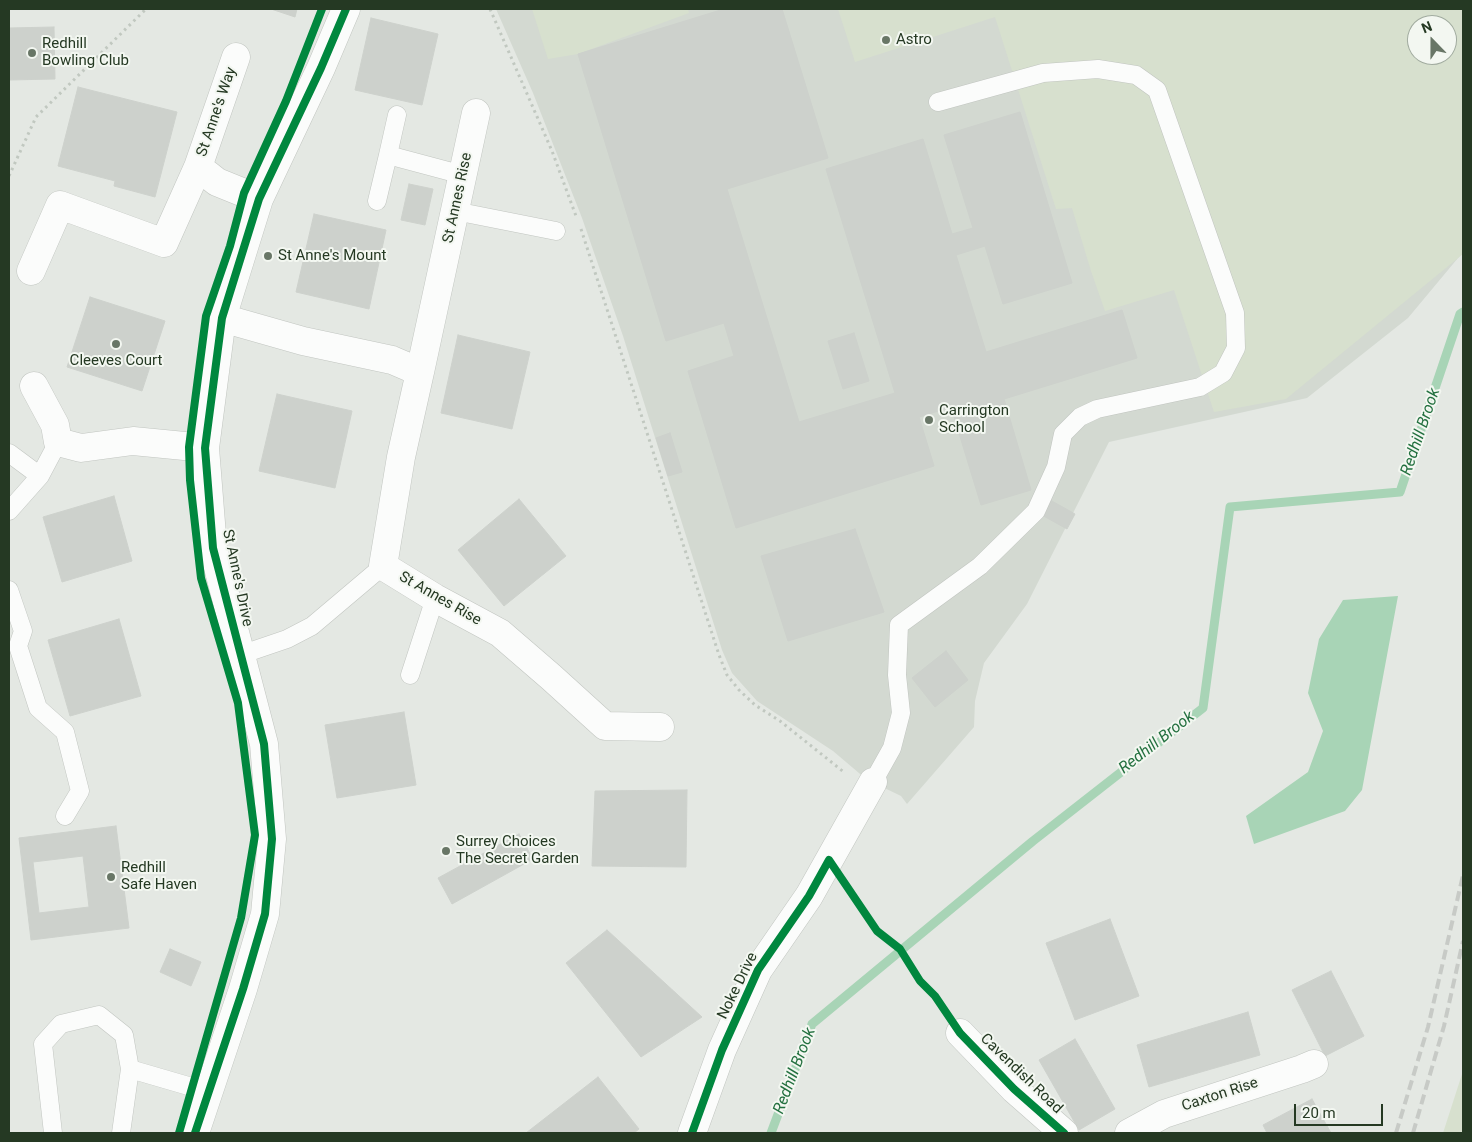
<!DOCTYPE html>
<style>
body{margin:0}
#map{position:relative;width:1472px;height:1142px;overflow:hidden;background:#e4e8e3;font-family:Roboto,sans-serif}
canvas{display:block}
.frame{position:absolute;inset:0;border:10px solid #253923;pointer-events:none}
.north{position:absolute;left:1407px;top:15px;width:50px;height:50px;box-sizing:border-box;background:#f3f7f1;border:1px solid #a1ab9f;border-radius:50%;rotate:338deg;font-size:14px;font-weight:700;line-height:20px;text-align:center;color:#253923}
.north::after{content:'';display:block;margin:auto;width:18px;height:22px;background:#687666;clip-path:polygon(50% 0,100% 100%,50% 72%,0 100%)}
.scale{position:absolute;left:1294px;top:1104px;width:89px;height:22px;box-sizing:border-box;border:2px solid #253923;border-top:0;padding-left:6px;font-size:15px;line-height:18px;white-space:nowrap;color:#253923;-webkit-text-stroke:4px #f3f7f1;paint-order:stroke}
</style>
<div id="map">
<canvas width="1472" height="1142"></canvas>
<div class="frame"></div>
<div class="north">N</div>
<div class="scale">20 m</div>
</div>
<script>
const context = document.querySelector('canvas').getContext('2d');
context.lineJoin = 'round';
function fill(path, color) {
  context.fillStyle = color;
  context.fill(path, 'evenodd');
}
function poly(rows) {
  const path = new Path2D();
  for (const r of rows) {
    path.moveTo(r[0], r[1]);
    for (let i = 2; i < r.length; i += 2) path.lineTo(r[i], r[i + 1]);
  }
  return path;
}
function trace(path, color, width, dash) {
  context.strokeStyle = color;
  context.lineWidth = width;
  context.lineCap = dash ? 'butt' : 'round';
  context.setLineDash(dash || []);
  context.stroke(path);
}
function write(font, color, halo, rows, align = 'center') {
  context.font = font + ' Roboto,sans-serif';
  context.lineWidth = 4;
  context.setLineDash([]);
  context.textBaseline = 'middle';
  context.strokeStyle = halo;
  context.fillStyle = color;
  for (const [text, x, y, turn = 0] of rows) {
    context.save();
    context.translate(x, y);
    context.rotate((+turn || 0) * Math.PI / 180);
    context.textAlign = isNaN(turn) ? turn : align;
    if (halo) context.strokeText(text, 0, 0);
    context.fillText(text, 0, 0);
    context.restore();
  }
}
fill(poly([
 [496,9,1463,9,1463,252,1408,318,1307,398,1109,442,1027,604,984,663,975,701,974,727,907,804,901,796,866,779,833,751,757,701,732,673,722,650,623,336,582,218,533,93],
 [1417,25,1447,25,1447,55,1417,55]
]), '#d3d9d1');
fill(poly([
 [532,9,688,9,689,13,578,54,548,59],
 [838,9,1463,9,1463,254,1286,399,1214,412,1174,290,1105,311,1091,271,1072,208,1056,209,995,17,855,62],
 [1417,25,1447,25,1447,55,1417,55],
 [1463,1071,1463,1133,1443,1133]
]), '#d7e0ce');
fill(poly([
 [1398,596,1362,790,1345,811,1254,844,1246,816,1308,772,1323,731,1308,693,1319,639,1343,600]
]), '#a8d4b6');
trace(poly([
 [771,1133,812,1024,1033,841,1203,708,1230,507,1400,492,1460,314,1463,312]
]), '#a8d4b6', 9);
const building = poly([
 [271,9,297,9,295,17,271,9],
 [724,9,782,9,828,158,727,189,799,422,895,393,826,169,923,139,952,234,973,228,944,135,1020,112,1072,283,1003,304,985,246,956,255,986,352,1122,310,1137,358,1004,399,1031,490,981,505,951,407,919,417,934,466,736,528,688,371,734,356,724,323,666,341,578,54,724,9],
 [371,18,438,34,422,105,355,90,371,18],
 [54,27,55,79,9,80,9,28,54,27],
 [78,87,177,112,155,197,114,186,115,181,58,166,78,87],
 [409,184,433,189,425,225,401,220,409,184],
 [314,214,386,230,369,309,296,292,314,214],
 [90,297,165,321,142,391,67,367,90,297],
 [854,333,869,381,843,389,828,341,854,333],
 [458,335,530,352,512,429,441,413,458,335],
 [277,394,352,411,335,488,259,471,277,394],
 [670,433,682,472,668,476,656,438,670,433],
 [114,496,132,561,62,582,43,517,114,496],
 [519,499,566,556,504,606,458,550,519,499],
 [1050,500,1075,514,1067,529,1042,515,1050,500],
 [855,529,884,612,788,641,761,556,855,529],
 [119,619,141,696,70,716,48,640,119,619],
 [946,651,968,680,935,707,912,678,946,651],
 [404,712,416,785,337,798,325,725,404,712],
 [687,790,686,867,592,866,595,791,687,790],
 [116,826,129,928,31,940,19,838,116,826],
 [83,856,89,907,39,913,33,862,83,856],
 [519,834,533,859,452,904,438,878,519,834],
 [1110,919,1139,996,1075,1020,1046,943,1110,919],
 [607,930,702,1017,641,1057,566,963,607,930],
 [170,949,201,962,191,986,160,972,170,949],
 [1331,971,1364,1036,1325,1056,1292,990,1331,971],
 [1248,1012,1260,1055,1149,1087,1137,1045,1248,1012],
 [1075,1039,1115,1109,1079,1130,1039,1060,1075,1039],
 [598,1077,639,1129,634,1133,526,1133,598,1077],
 [1312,1099,1331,1133,1267,1133,1263,1125,1312,1099]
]);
fill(building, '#cdd1cc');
trace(building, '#cdd1cc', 1);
const lane = poly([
 [388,155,397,115],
 [377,201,388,155,463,175],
 [455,211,556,231],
 [9,453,40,476],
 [9,511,40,476,58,442],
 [9,590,23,631,18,646,38,708,65,732,80,791,65,816],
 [240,655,287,639,312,626,383,566],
 [410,675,435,598],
 [873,782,892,748,901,713,897,675,899,625,980,566,1036,511,1056,467,1063,434,1080,417,1097,409,1200,387,1223,373,1236,348,1235,313,1157,90,1136,75,1098,69,1043,73,938,102],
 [53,1133,43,1044,61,1024,99,1015,124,1035,130,1069],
 [121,1133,130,1069,209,1092]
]);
const street = poly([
 [198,167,236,57],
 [31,271,60,205,164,243,198,167,217,182,259,199],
 [222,318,303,341,392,360,420,372,401,457,383,566,435,598,500,633,551,677,605,726,660,727],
 [420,372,476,113],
 [34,386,55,425,58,442,81,448,133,441,205,448],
 [960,1033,1014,1089,1064,1133],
 [195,1133,243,989,265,914,272,839,264,744,213,548,205,448,222,318,259,199,321,68,346,9],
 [692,1133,722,1050,758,970,809,896,873,782],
 [1129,1133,1164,1114,1302,1069,1314,1064]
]);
trace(lane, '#c1c5c0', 19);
trace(street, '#c1c5c0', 29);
trace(poly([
 [490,9,552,151,576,216],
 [9,176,36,117,146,9],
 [581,229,719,655,727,675,739,690,755,705,780,721,845,773],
 [847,888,877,931,900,949]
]), '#c1c8c0', 3, [2.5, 4]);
trace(lane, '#fbfcfb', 18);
trace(street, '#fbfcfb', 28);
trace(poly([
 [1396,1133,1428,1027,1463,875],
 [1413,1133,1444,1026,1463,941]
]), '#c7cac6', 4, [10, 5]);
trace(poly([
 [179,1133,241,918,255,835,238,703,201,578,190,480,189,447,206,316,230,246,244,193,286,101,322,9],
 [195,1133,243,989,265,914,272,839,264,744,213,548,205,448,222,318,259,199,321,68,346,9],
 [692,1133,722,1050,758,970,809,896,829,860,877,931,900,949,920,981,935,996,960,1033,1014,1089,1064,1133]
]), '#00873e', 8);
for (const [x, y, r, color] of [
 [886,40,5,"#687666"],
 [32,53,5,"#687666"],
 [268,256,5,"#687666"],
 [116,344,5,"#687666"],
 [929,420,5,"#687666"],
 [446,851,5,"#687666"],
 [111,877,5,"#687666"]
]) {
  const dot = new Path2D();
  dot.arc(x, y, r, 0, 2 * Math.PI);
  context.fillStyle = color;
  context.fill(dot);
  trace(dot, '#f3f7f1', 2);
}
write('15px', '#253923', '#f3f7f1', [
 ["Astro",896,40],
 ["Redhill",42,44],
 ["Bowling Club",42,61],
 ["St Anne's Mount",278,256],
 ["Cleeves Court",116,361,"center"],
 ["Carrington",939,411],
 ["School",939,428],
 ["Surrey Choices",456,842],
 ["The Secret Garden",456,859],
 ["Redhill",121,868],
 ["Safe Haven",121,885]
], 'left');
write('15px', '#253923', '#f3f7f1', [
 ["St Anne's Way",217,112,-71],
 ["St Annes Rise",458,198,-78],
 ["St Anne's Drive",237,578,78],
 ["St Annes Rise",440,599,30],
 ["Noke Drive",738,986,-64],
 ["Cavendish Road",1021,1074,44],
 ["Caxton Rise",1220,1095,-18]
]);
write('italic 16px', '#23703f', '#f3f7f1', [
 ["Redhill Brook",1421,432,-71],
 ["Redhill Brook",1157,743,-38],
 ["Redhill Brook",795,1071,-69]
]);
</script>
